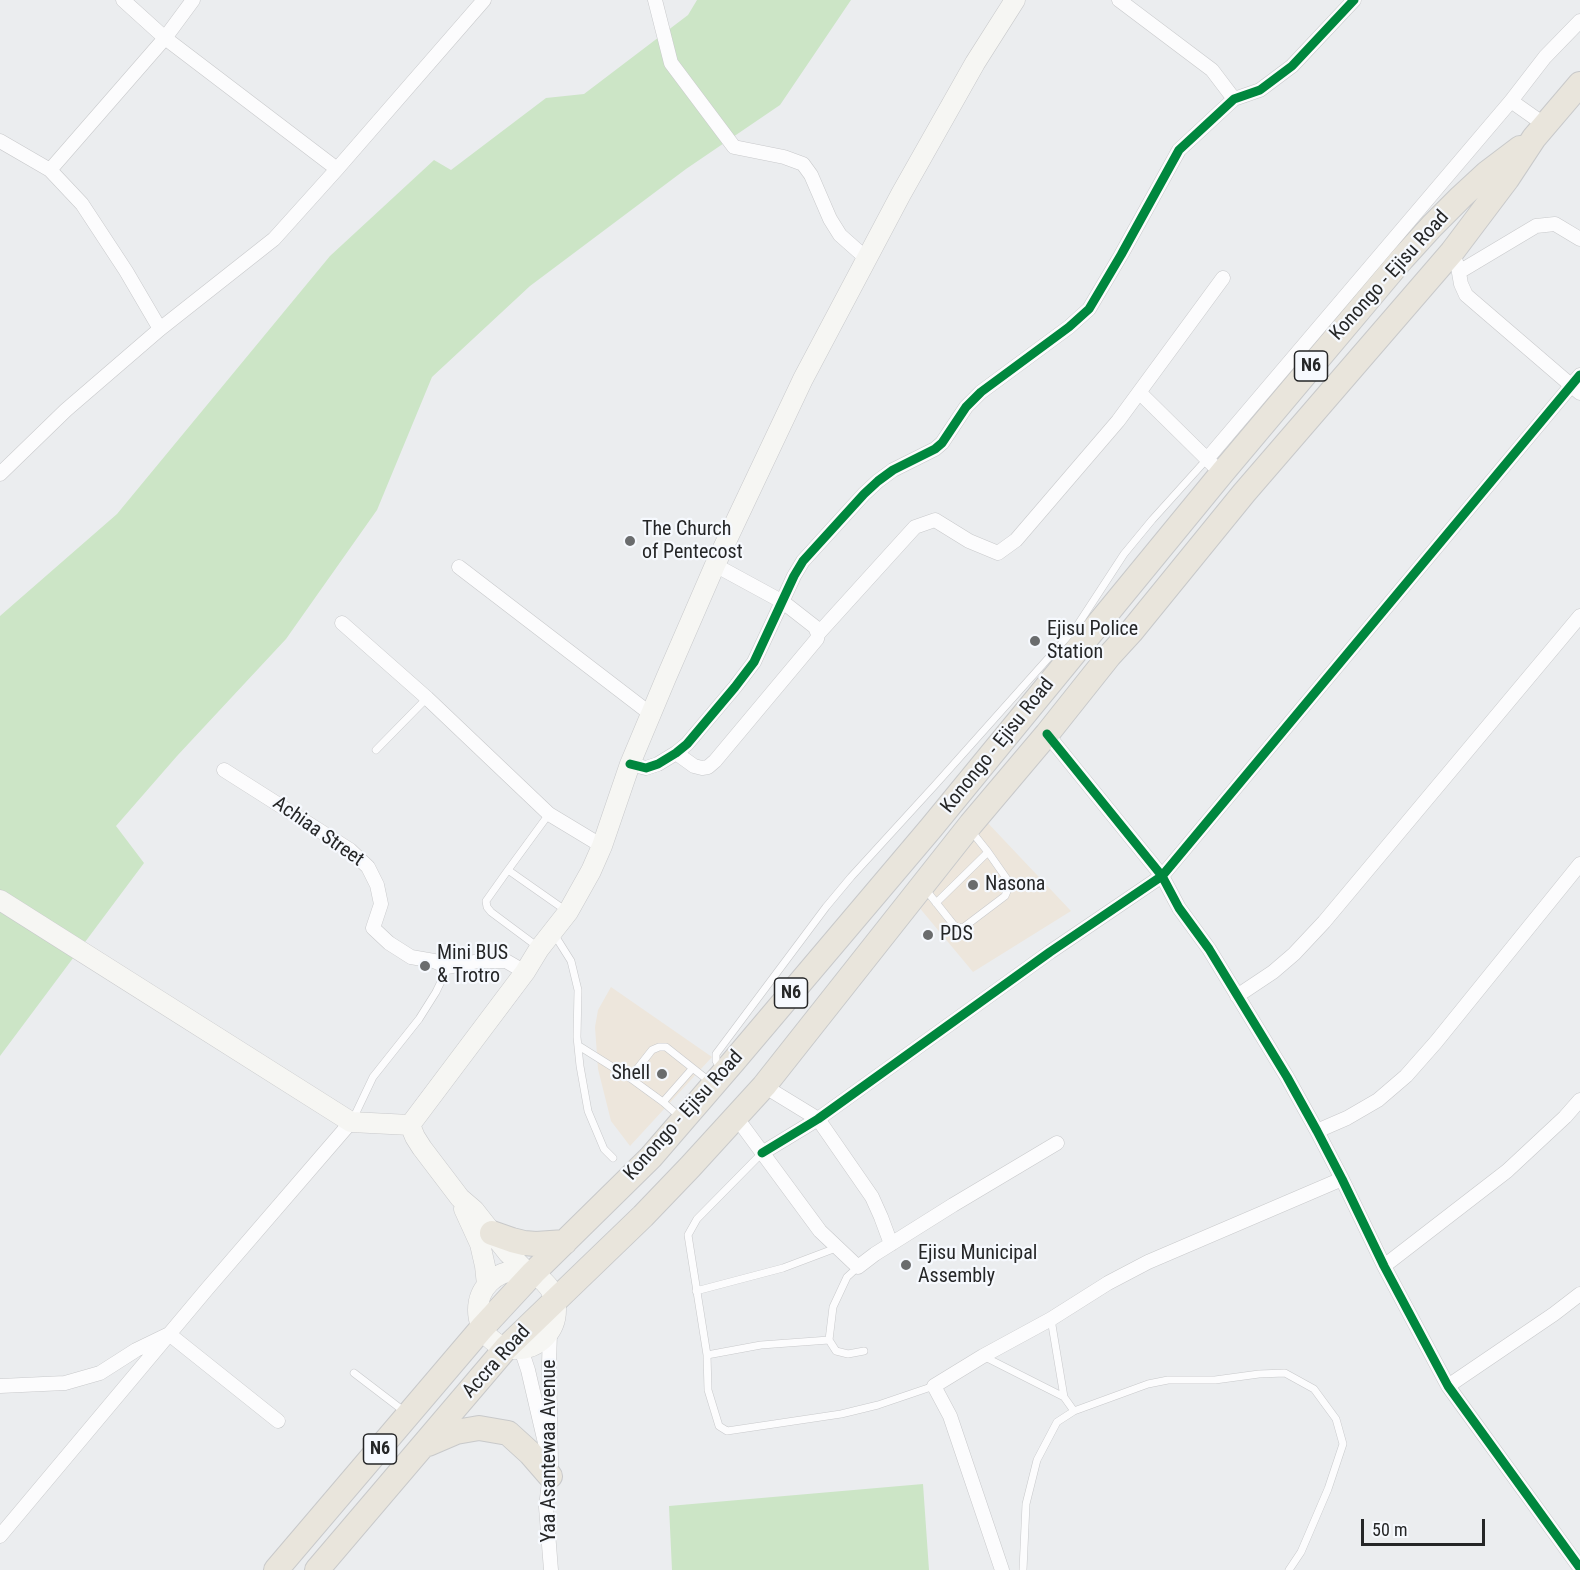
<!DOCTYPE html>
<style>
body{margin:0}
#map{position:relative;width:1580px;height:1570px;overflow:hidden;background:#ebedef;font-family:"Roboto Condensed",sans-serif}
canvas{display:block}
.scale{position:absolute;left:1361px;top:1519px;width:124px;height:27px;box-sizing:border-box;border:3px solid #252627;border-top:0;padding-left:8px;font-size:18px;line-height:21px;white-space:nowrap;color:#252627;-webkit-text-stroke:4px #f6f9fe;paint-order:stroke}
</style>
<div id="map">
<canvas width="1580" height="1570"></canvas>
<div class="scale">50 m</div>
</div>
<script>
const context = document.querySelector('canvas').getContext('2d');
context.lineJoin = 'round';
function fill(path, color) {
  context.fillStyle = color;
  context.fill(path, 'evenodd');
}
function poly(rows) {
  const path = new Path2D();
  for (const r of rows) {
    if (r.length === 3) {
      path.moveTo(r[0] + r[2], r[1]);
      path.arc(r[0], r[1], r[2], 0, 2 * Math.PI);
      continue;
    }
    path.moveTo(r[0], r[1]);
    for (let i = 2; i < r.length; i += 2) path.lineTo(r[i], r[i + 1]);
  }
  return path;
}
function trace(path, color, width, dash) {
  context.strokeStyle = color;
  context.lineWidth = width;
  context.lineCap = dash ? 'butt' : 'round';
  context.setLineDash(dash || []);
  context.stroke(path);
}
function write(font, color, halo, rows, align = 'center') {
  context.font = font + ' "Roboto Condensed",sans-serif';
  context.lineWidth = 4.5;
  context.setLineDash([]);
  context.textBaseline = 'middle';
  context.strokeStyle = halo;
  context.fillStyle = color;
  for (const [text, x, y, turn = 0] of rows) {
    context.save();
    context.translate(x, y);
    context.rotate((+turn || 0) * Math.PI / 180);
    context.textAlign = isNaN(turn) ? turn : align;
    if (halo) context.strokeText(text, 0, 0);
    context.fillText(text, 0, 0);
    context.restore();
  }
}
fill(poly([
 [986,821,1071,911,973,972,918,906],
 [611,987,712,1057,630,1146,611,1121,598,1069,595,1027,598,1010]
]), '#ede6dc');
fill(poly([
 [697,0,851,0,780,105,686,169,530,286,432,377,377,510,286,639,177,756,116,826,144,863,0,1056,0,616,117,514,330,256,434,160,451,170,546,98,584,94,688,15],
 [923,1484,929,1570,672,1570,669,1506]
]), '#cce5c6');
const lane = poly([
 [1077,626,1124,554,1152,520,1207,459],
 [376,750,427,698],
 [549,814,508,870,565,910],
 [508,870,486,901,487,907,491,912,538,947],
 [926,890,953,924,958,928,964,927,1005,896,1008,889,1009,882,988,852,972,832],
 [936,903,988,852],
 [554,934,571,961,578,990,577,1037,580,1066,588,1111,604,1149,613,1158],
 [579,1046,630,1078,663,1102,680,1117],
 [721,1068,716,1061,716,1054,826,907,851,877,936,784,1077,626,1087,634],
 [630,1078,652,1050,659,1047,666,1047,709,1081],
 [663,1102,692,1069],
 [353,1119,373,1077,419,1019,436,992,448,967],
 [762,1153,697,1219,688,1235,707,1355,708,1390,719,1426,727,1431,841,1414,878,1405,934,1386],
 [858,1267,847,1277,833,1307,829,1340,836,1351,848,1354,864,1351],
 [696,1291,783,1268,836,1248],
 [707,1355,761,1345,829,1340],
 [983,1356,1064,1397,1051,1319],
 [354,1373,405,1412],
 [1064,1397,1074,1411,1148,1384,1168,1380,1215,1380,1259,1374,1285,1373,1314,1389,1336,1419,1343,1444,1328,1489,1301,1552,1289,1570],
 [1023,1570,1026,1504,1037,1460,1057,1422,1074,1411]
]);
const street = poly([
 [123,0,165,38,337,169],
 [655,0,671,63,734,147,784,157,803,164,811,175,830,219,840,235,867,259],
 [1119,0,1212,70,1234,99],
 [1511,101,1545,125],
 [0,141,50,170,82,204,126,271,160,329],
 [50,170,165,38,193,0],
 [1452,252,1458,267,1461,284,1466,295,1580,393],
 [1459,272,1536,226,1555,224,1580,239],
 [1140,393,1213,465],
 [1207,459,1511,101,1545,57,1580,21],
 [0,474,66,410,160,329,274,239,337,169,484,0],
 [715,565,783,602,815,627,818,634],
 [459,567,652,715],
 [342,623,427,698,549,814,602,846],
 [1047,734,1162,876,1179,908,1209,949,1287,1077,1317,1131,1342,1179,1384,1266,1448,1386,1580,1568],
 [676,753,694,766,702,768,708,767,715,761,817,639,818,634,915,527,935,520,969,541,998,553,1016,540,1118,421,1223,278],
 [630,764,646,768,658,764,676,753,687,744,735,687,754,662,794,576,803,561,864,494,878,481,893,470,935,449,942,443,966,407,981,392,1069,327,1089,309,1121,255,1179,150,1234,99,1260,90,1292,66,1354,0],
 [224,770,350,850,368,867,377,885,381,904,373,928,389,943,411,957,434,961,448,967,479,961,506,961,525,972],
 [1237,996,1273,972,1294,954,1324,922,1580,616],
 [764,1086,818,1119,872,1197,881,1217,891,1244],
 [736,1117,820,1231,858,1267,875,1254,953,1205,1057,1143],
 [1317,1131,1347,1118,1378,1100,1406,1076,1436,1042,1580,864],
 [762,1153,818,1119,1050,952,1162,876,1580,375],
 [1384,1266,1507,1171,1565,1117,1580,1100],
 [550,1332,549,1364,551,1465,546,1507,551,1570],
 [521,1349,528,1370,545,1443],
 [0,1386,65,1383,100,1373,136,1350,169,1334,278,1421],
 [1448,1386,1554,1314,1580,1294],
 [0,1536,207,1289,351,1122],
 [1002,1570,950,1416,934,1386,983,1356,1051,1319,1108,1283,1148,1262,1342,1179]
]);
const secondary = poly([
 [0,900,351,1122,410,1125],
 [464,1209,480,1244,485,1266,487,1285],
 [517,1310,39],
 [526,1271,508,1253,474,1210,460,1198,422,1148,415,1137,410,1125,525,972,539,949,568,912,591,871,602,846,630,764,666,678,715,565,803,379,901,194,975,63,1015,0]
]);
const highway = poly([
 [492,1233,512,1240,524,1243,536,1244,565,1242],
 [428,1444,456,1432,479,1428,508,1433,530,1453,550,1476],
 [276,1570,482,1328,533,1273,651,1157,733,1062,931,828,1222,473,1402,259,1432,226,1461,197,1487,173,1520,148],
 [317,1570,506,1348,643,1216,690,1167,764,1086,971,824,1047,734,1109,656,1131,632,1244,493,1452,252,1507,179,1534,138,1580,84]
]);
trace(lane, '#c8c9cb', 8);
trace(street, '#c8c9cb', 15);
trace(secondary, '#c8c9cb', 21);
trace(highway, '#c8c9ca', 26);
trace(lane, '#fcfcfd', 7);
trace(street, '#fcfcfd', 14);
trace(secondary, '#f6f6f3', 20);
trace(highway, '#e9e5dc', 24);
trace(poly([
 [1047,734,1162,876,1179,908,1209,949,1287,1077,1317,1131,1342,1179,1384,1266,1448,1386,1580,1568],
 [630,764,646,768,658,764,676,753,687,744,735,687,754,662,794,576,803,561,864,494,878,481,893,470,935,449,942,443,966,407,981,392,1069,327,1089,309,1121,255,1179,150,1234,99,1260,90,1292,66,1354,0],
 [762,1153,818,1119,1050,952,1162,876,1580,375]
]), '#00873e', 9);
for (const [x, y, r, color] of [
 [630,541,6,"#6a6c6d"],
 [1035,641,6,"#6a6c6d"],
 [973,885,6,"#6a6c6d"],
 [928,935,6,"#6a6c6d"],
 [425,966,6,"#6a6c6d"],
 [662,1074,6,"#6a6c6d"],
 [906,1265,6,"#6a6c6d"]
]) {
  const dot = new Path2D();
  dot.arc(x, y, r, 0, 2 * Math.PI);
  context.fillStyle = color;
  context.fill(dot);
  trace(dot, '#f6f9fe', 2);
}
for (const [x, y, w] of [
 [1311,366,33],
 [791,993,33],
 [380,1449,33]
]) {
  const box = new Path2D();
  box.roundRect(x - w / 2, y - 15, w, 30, 4.5);
  context.fillStyle = '#f6f9fe';
  context.fill(box);
  trace(box, '#252627', 1.5);
}
write('bold 18px', '#252627', null, [
 ["N6",1311,366],
 ["N6",791,993],
 ["N6",380,1449]
]);
write('20px', '#252627', '#f6f9fe', [
 ["Konongo - Ejisu Road",1390,276,-48],
 ["Konongo - Ejisu Road",998,746,-51],
 ["Achiaa Street",318,832,35],
 ["Konongo - Ejisu Road",684,1116,-48],
 ["Accra Road",497,1362,-48],
 ["Yaa Asantewaa Avenue",550,1451,-90]
]);
write('20px', '#252627', '#f6f9fe', [
 ["The Church",642,530],
 ["of Pentecost",642,553],
 ["Ejisu Police",1047,630],
 ["Station",1047,653],
 ["Nasona",985,885],
 ["PDS",940,935],
 ["Mini BUS",437,954],
 ["& Trotro",437,977],
 ["Shell",650,1074,"right"],
 ["Ejisu Municipal",918,1254],
 ["Assembly",918,1277]
], 'left');
</script>
